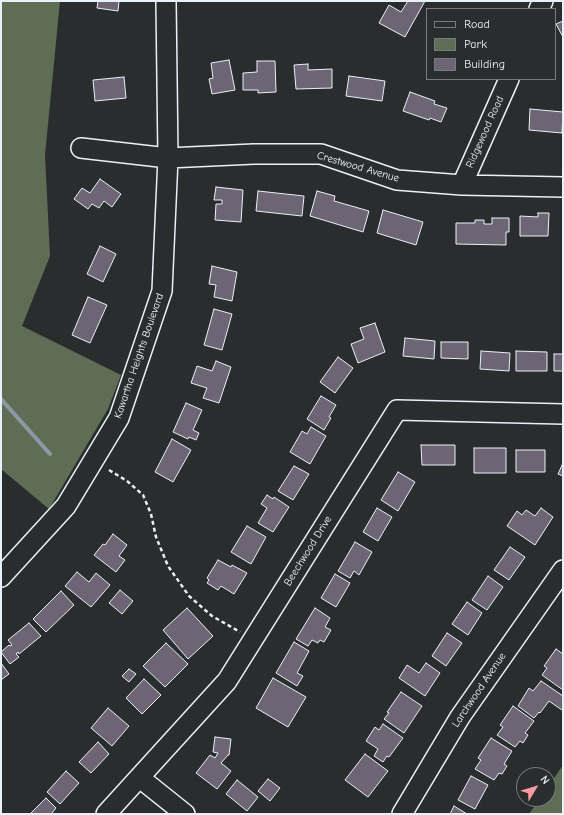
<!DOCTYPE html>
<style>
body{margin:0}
#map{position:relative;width:564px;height:815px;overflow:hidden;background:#2a2d2e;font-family:"Comic Neue",sans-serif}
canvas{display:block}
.frame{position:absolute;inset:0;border:2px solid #e8f1f8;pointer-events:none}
.legend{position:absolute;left:426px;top:8px;width:130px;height:72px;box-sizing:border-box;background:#2a2d2e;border:1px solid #767b7f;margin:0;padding:5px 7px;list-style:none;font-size:12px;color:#e8f1f8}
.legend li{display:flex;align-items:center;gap:8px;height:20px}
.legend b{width:20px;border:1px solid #767b7f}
.north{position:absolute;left:516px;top:767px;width:40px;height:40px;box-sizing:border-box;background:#2a2d2e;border:1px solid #767b7f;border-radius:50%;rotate:52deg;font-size:11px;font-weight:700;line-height:16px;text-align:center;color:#e8f1f8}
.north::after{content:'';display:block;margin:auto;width:14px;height:18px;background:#ff9aa2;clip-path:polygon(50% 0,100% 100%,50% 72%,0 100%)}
</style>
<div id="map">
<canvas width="564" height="815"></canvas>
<div class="frame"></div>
<ul class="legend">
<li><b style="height:5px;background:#2a2d2e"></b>Road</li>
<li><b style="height:11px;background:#5f6d55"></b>Park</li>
<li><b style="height:11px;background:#6d6474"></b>Building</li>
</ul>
<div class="north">N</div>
</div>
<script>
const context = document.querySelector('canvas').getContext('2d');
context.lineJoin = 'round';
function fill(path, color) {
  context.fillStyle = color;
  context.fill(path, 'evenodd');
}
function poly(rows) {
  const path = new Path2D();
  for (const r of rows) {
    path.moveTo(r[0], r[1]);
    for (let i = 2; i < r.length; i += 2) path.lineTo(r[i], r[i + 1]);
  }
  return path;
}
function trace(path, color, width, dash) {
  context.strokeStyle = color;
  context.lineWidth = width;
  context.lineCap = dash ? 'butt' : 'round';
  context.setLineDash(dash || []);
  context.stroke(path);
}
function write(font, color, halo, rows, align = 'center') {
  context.font = font + ' "Comic Neue",sans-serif';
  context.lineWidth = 3.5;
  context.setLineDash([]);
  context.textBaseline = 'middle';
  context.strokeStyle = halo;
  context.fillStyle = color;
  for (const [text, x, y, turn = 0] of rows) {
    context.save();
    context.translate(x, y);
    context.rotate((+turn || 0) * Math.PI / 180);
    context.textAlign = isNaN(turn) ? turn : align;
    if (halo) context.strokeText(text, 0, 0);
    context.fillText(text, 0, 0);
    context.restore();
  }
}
fill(poly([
 [1,1,60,1,45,155,50,256,22,326,121,375,108,409,49,509,1,469],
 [563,765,563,814,529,814,540,799,548,799,548,787]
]), '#5f6d55');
trace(poly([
 [1,399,50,454]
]), '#8b99a6', 4);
const building = poly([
 [98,1,119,1,118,11,97,8,98,1],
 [408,1,425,1,405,37,379,23,389,5,401,12,408,1],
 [563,21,563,37,556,24,563,21],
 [229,60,235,90,212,94,209,79,213,78,211,63,229,60],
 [257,61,275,61,276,92,258,93,258,90,243,90,243,73,257,72,257,61],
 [308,64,308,70,332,69,332,88,296,89,294,65,308,64],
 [349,76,385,81,382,101,346,96,349,76],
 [124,77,126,98,95,101,93,80,124,77],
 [410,92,435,101,434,104,447,108,441,122,430,118,429,120,403,111,410,92],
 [530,109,563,112,562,133,529,130,530,109],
 [100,179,121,194,112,207,104,201,99,208,92,204,88,209,74,199,82,188,90,193,100,179],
 [216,187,243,190,241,222,215,220,216,204,222,204,222,200,214,200,216,187],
 [258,191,304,196,302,216,256,211,258,191],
 [317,191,335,196,334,201,369,211,363,232,310,216,317,191],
 [383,210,423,222,416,245,377,233,383,210],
 [538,213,549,213,548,236,520,236,520,216,538,217,538,213],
 [492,218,509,218,509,232,506,232,506,245,456,244,456,223,475,223,475,220,484,220,484,224,492,224,492,218],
 [100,246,116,254,103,282,87,274,100,246],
 [212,266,237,272,232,301,214,297,216,285,209,284,212,266],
 [88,297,107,305,90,343,72,335,88,297],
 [214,309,232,314,222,350,204,345,214,309],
 [375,323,385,352,358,363,351,344,364,339,360,328,375,323],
 [405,338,435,341,434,359,403,356,405,338],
 [441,342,468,342,468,359,441,358,441,342],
 [481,351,510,353,509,371,480,369,481,351],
 [516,351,547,352,547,371,516,371,516,351],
 [554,354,563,354,563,371,554,371,554,354],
 [338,357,353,368,335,393,320,382,338,357],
 [216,361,231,367,219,403,203,398,207,388,191,383,197,366,212,371,216,361],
 [321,396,336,405,329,417,331,418,324,430,307,419,321,396],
 [186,403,202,410,193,430,199,433,196,440,189,437,188,439,173,432,186,403],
 [311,427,326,436,310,464,290,452,302,431,307,434,311,427],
 [172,439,191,450,173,482,155,472,172,439],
 [421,445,455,445,455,465,422,465,421,445],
 [474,448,506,448,506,473,474,473,474,448],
 [516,450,545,450,545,472,516,472,516,450],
 [563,463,563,476,558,474,563,463],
 [294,466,309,474,293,500,278,491,294,466],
 [398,472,415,482,398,511,381,500,398,472],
 [267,495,273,499,274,497,289,507,273,532,258,523,267,508,261,504,267,495],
 [377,508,392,517,378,541,363,532,377,508],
 [541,508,553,517,535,545,507,526,517,511,522,515,526,510,535,516,541,508],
 [247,526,266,537,251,564,231,552,247,526],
 [113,534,127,545,119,556,125,560,116,572,94,555,103,544,105,545,113,534],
 [355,542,372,552,359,575,354,571,350,578,338,571,355,542],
 [510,547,525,557,509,580,494,570,510,547],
 [218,560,231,567,232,565,247,573,234,594,221,586,218,590,207,583,209,580,207,578,218,560],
 [77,572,89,582,96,573,110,585,91,607,65,586,77,572],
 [335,574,350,583,336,607,321,598,335,574],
 [488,576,503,587,487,610,472,600,488,576],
 [120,590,133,601,122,614,109,603,120,590],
 [61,591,74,605,46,632,33,619,61,591],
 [467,602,482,613,468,635,452,624,467,602],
 [187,608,213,636,188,659,163,630,187,608],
 [315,608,330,618,325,627,331,630,324,642,320,640,318,643,312,640,308,646,296,639,315,608],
 [29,623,41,636,19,654,18,652,16,654,19,657,10,664,1,652,9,645,10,646,12,645,8,640,29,623],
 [447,633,462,643,446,666,432,656,447,633],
 [294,642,309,651,297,673,303,676,297,686,276,673,294,642],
 [166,643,188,664,165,687,143,666,166,643],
 [556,649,563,654,563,690,542,675,547,668,544,666,556,649],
 [1,663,9,674,1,680,1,663],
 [426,663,440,673,425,696,399,678,407,665,419,673,426,663],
 [129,669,136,674,129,682,122,676,129,669],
 [273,678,306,697,288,727,256,708,273,678],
 [144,679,161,695,142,714,126,698,144,679],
 [541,681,563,696,563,709,562,710,549,701,540,713,539,712,534,718,518,706,529,688,533,691,541,681],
 [401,692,422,706,404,733,384,719,389,713,387,712,401,692],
 [513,706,534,721,525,733,528,735,523,743,520,741,515,747,497,735,503,727,500,725,513,706],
 [108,708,129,726,112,746,91,728,108,708],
 [383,724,403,738,389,757,387,756,383,762,374,756,378,749,366,741,375,727,379,730,383,724],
 [215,737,231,739,229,755,228,755,221,763,231,771,217,789,196,773,210,755,215,758,218,753,213,752,215,737],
 [491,738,512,751,504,764,507,766,502,774,499,773,494,780,475,769,481,760,478,758,491,738],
 [98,742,109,754,91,773,79,762,98,742],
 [365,754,388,771,368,797,345,780,365,754],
 [66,771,79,783,60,804,47,792,66,771],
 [471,776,488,785,475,809,458,800,471,776],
 [268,779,280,788,270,801,258,791,268,779],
 [237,780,258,797,247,811,226,794,237,780],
 [46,798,56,808,51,814,30,814,46,798],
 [454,806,467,814,450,814,454,806]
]);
fill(building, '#6d6474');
trace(building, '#e8f1f8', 1);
const minor = poly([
 [539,9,543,1],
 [81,148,168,158,254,154,321,154,397,180,462,185,563,187],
 [462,185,509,79],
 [1,577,66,506,119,418,162,291,168,158,166,1],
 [140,778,185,814],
 [106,814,227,681,397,410,563,414],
 [402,814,460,717,563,570]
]);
trace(minor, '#e8f1f8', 22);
trace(poly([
 [109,470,127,481,143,495,151,514,156,537,168,566,189,596,212,616,240,632]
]), '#e8f1f8', 2.5, [4, 3]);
trace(minor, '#2a2d2e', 19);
write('11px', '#e8f1f8', '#2a2d2e', [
 ["Ridgewood Road",485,132,-66],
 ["Crestwood Avenue",358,167,16],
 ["Kawartha Heights Boulevard",139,356,-71],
 ["Beechwood Drive",308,551,-58],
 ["Larchwood Avenue",479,690,-56]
]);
</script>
